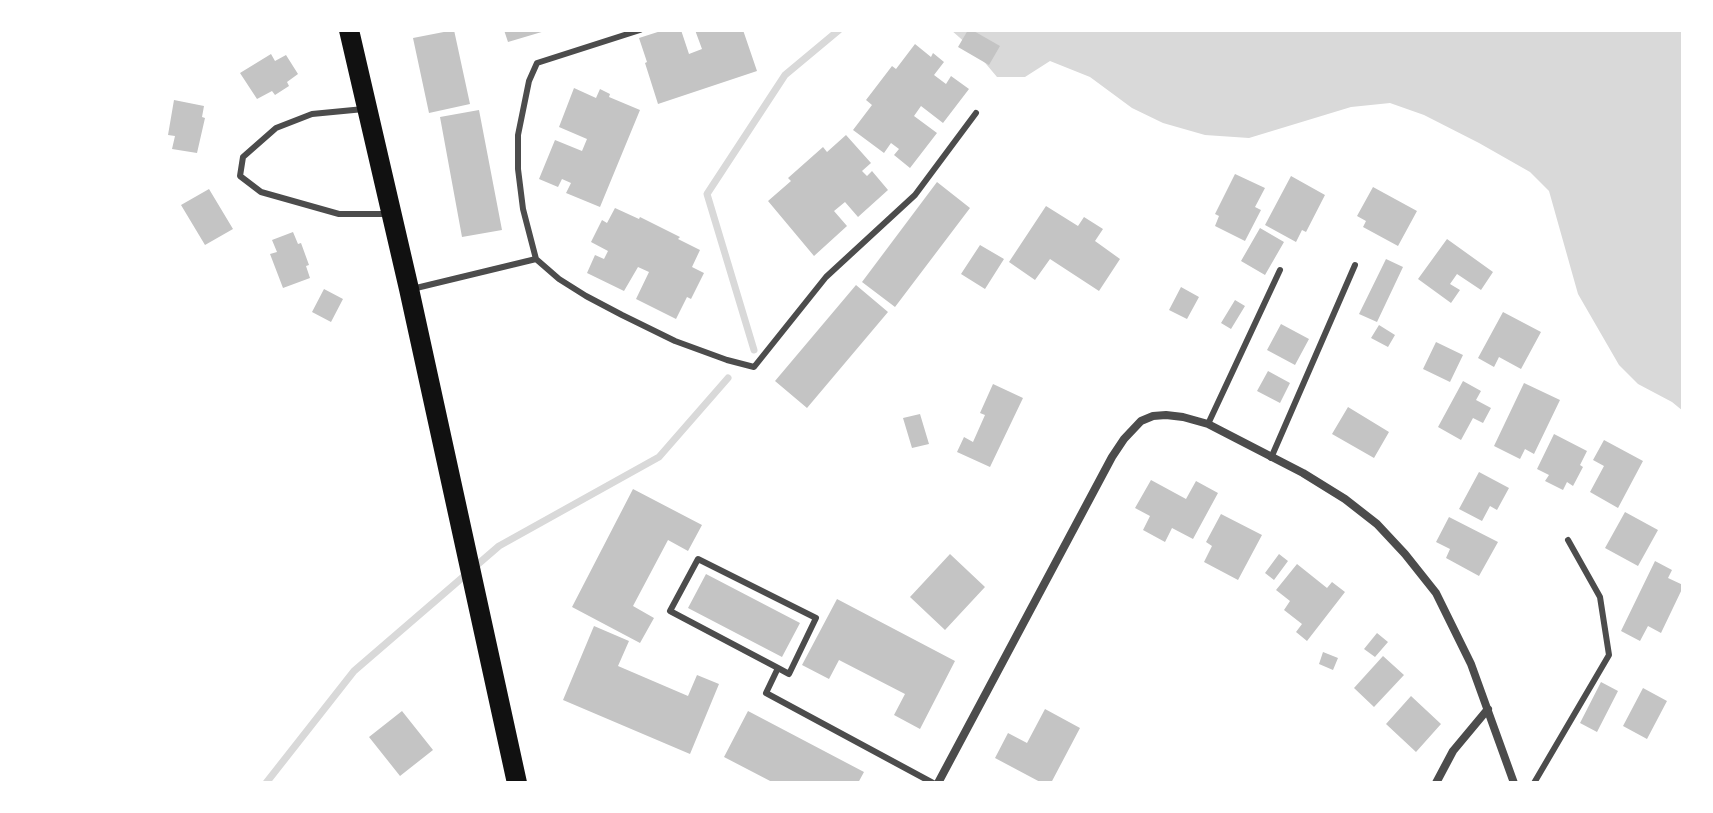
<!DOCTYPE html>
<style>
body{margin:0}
#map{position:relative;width:1713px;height:813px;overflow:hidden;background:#fff;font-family:"Varela Round",sans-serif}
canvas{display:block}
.frame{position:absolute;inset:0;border:32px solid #fff;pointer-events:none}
</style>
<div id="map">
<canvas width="1713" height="813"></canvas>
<div class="frame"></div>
</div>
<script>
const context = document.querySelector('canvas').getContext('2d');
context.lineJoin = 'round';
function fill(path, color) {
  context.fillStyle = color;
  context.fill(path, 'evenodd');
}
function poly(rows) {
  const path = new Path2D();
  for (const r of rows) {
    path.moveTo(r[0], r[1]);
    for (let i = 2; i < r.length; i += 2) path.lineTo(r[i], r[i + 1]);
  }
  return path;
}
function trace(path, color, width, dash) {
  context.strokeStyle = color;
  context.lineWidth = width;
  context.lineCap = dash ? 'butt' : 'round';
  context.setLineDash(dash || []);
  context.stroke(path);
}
fill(poly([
 [951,30,1683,30,1683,411,1672,402,1638,384,1619,365,1578,294,1549,191,1530,172,1479,143,1424,115,1390,103,1351,107,1249,138,1205,135,1163,123,1132,108,1090,77,1050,61,1025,77,997,77,976,52]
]), '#d9d9d9');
trace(poly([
 [754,350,707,194,785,75,839,30],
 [266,783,354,671,499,546,659,457,728,378]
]), '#d9d9d9', 7);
fill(poly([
 [454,30,470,104,429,113,413,38],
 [504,30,545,30,545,31,508,42],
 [664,30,681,30,689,54,702,49,695,30,743,30,757,71,658,104,645,63,647,62,639,38],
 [968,30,972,30,1000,46,989,65,958,47],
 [915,44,931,57,933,53,944,62,934,75,946,84,951,76,969,89,943,123,921,106,914,116,937,133,910,168,894,155,899,149,891,143,884,153,853,130,872,105,866,100,892,66,896,69],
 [271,54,275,61,286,55,298,74,287,82,289,86,275,95,272,91,257,99,240,73],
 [574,88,596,98,600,89,610,94,609,97,640,110,600,207,566,193,571,183,562,179,558,187,539,179,555,140,582,151,587,139,559,127],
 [174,100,204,106,202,117,205,118,197,153,172,149,175,136,168,135],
 [479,110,502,230,462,237,440,117],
 [846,135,871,163,862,171,867,176,872,171,888,190,858,217,845,202,834,211,847,226,814,256,768,201,791,181,788,178,823,147,827,152],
 [1235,174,1265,188,1255,207,1261,210,1245,241,1215,226,1219,216,1215,214],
 [1291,176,1325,195,1306,232,1302,230,1296,242,1265,225],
 [937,182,970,208,895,307,862,282],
 [1373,187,1417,211,1398,246,1363,227,1366,221,1357,216],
 [209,189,233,229,205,245,181,205],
 [1046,206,1078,226,1084,217,1103,229,1095,241,1120,259,1099,291,1050,259,1035,280,1009,262],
 [615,208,639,219,640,217,680,237,678,239,700,250,692,267,704,273,691,299,687,297,676,319,636,299,649,272,638,267,624,291,587,273,595,255,604,259,608,251,591,242,602,220,607,223],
 [1260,228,1284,242,1265,275,1241,261],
 [293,232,298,244,301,243,309,265,306,266,310,278,283,288,270,254,277,252,272,240],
 [1447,239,1493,272,1481,290,1457,274,1450,284,1460,290,1451,303,1418,279],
 [980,245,1004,259,985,289,961,274],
 [1386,259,1403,267,1377,322,1359,314],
 [856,285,888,312,807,408,775,381],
 [1181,287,1199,297,1187,319,1169,310],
 [324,289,343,299,331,322,312,312],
 [1235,300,1245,306,1231,329,1221,323],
 [1503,312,1541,332,1521,369,1499,357,1494,367,1478,358],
 [1281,324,1309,339,1295,365,1267,350],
 [1379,325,1395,335,1388,347,1371,338],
 [1436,342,1463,355,1450,382,1423,369],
 [1268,371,1290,383,1280,403,1257,391],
 [1463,381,1481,391,1476,400,1491,408,1483,423,1473,418,1461,440,1438,427],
 [1524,383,1560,400,1534,454,1525,449,1520,459,1494,446],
 [993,384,1023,398,990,467,957,452,964,437,973,442,985,415,980,413],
 [1348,407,1389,432,1374,458,1332,434],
 [920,414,929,444,912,448,903,418],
 [1554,434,1587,451,1580,465,1583,467,1573,486,1567,482,1563,490,1545,481,1549,475,1537,469],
 [1604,440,1643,461,1618,508,1590,492,1604,466,1593,460],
 [1479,472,1509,488,1497,510,1490,506,1482,521,1459,509],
 [1151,480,1186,499,1196,481,1218,493,1193,539,1172,528,1165,542,1143,530,1150,516,1135,508],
 [633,489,702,525,688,551,668,540,633,606,654,618,640,643,572,607],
 [1625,512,1658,530,1638,566,1605,548],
 [1221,514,1262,535,1238,580,1204,562,1212,546,1206,542],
 [1449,517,1498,542,1479,576,1446,558,1450,549,1436,542],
 [950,554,985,587,945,630,910,597],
 [1279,554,1288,561,1274,580,1265,573],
 [1655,561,1672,570,1668,578,1683,585,1683,587,1661,633,1648,626,1640,641,1621,631],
 [1297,564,1327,588,1332,582,1345,592,1307,641,1296,632,1302,624,1284,610,1290,601,1276,590],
 [706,574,800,623,782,657,688,608],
 [837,599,955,661,920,729,894,715,905,694,839,660,829,679,802,665],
 [594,626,629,641,618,666,688,696,697,675,719,684,690,754,563,700],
 [1377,633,1388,642,1375,657,1364,649],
 [1323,652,1338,658,1333,670,1319,664],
 [1383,656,1404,675,1374,707,1354,688],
 [1601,682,1618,691,1597,732,1580,723],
 [1643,688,1667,701,1647,739,1623,726],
 [1411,696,1441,724,1416,752,1386,724],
 [1045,709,1080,728,1051,783,1042,783,995,758,1008,733,1027,743],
 [402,711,433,750,400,776,369,737],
 [748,711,864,772,858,783,774,783,724,757]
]), '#c4c4c4');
trace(poly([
 [640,30,537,63,529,81,518,135,518,169,523,209,536,259,559,279,586,296,622,315,675,341,727,360,754,367,826,277,915,195,976,113],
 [364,109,312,114,276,128,243,157,240,176,261,192,339,214,387,214],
 [412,289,536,259],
 [1208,424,1280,270],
 [1271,458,1355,265],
 [778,668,670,611,698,559,816,618,789,674,778,668,766,693,933,783],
 [1534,783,1609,655,1600,597,1568,540]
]), '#4c4c4c', 6);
trace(poly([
 [938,783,1112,457,1124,439,1141,421,1153,416,1166,415,1183,417,1208,424,1303,473,1345,499,1377,524,1405,554,1436,593,1471,664,1514,783],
 [1436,783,1453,751,1488,709]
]), '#4c4c4c', 8);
trace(poly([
 [349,30,409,289,517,783]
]), '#111', 20);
</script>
